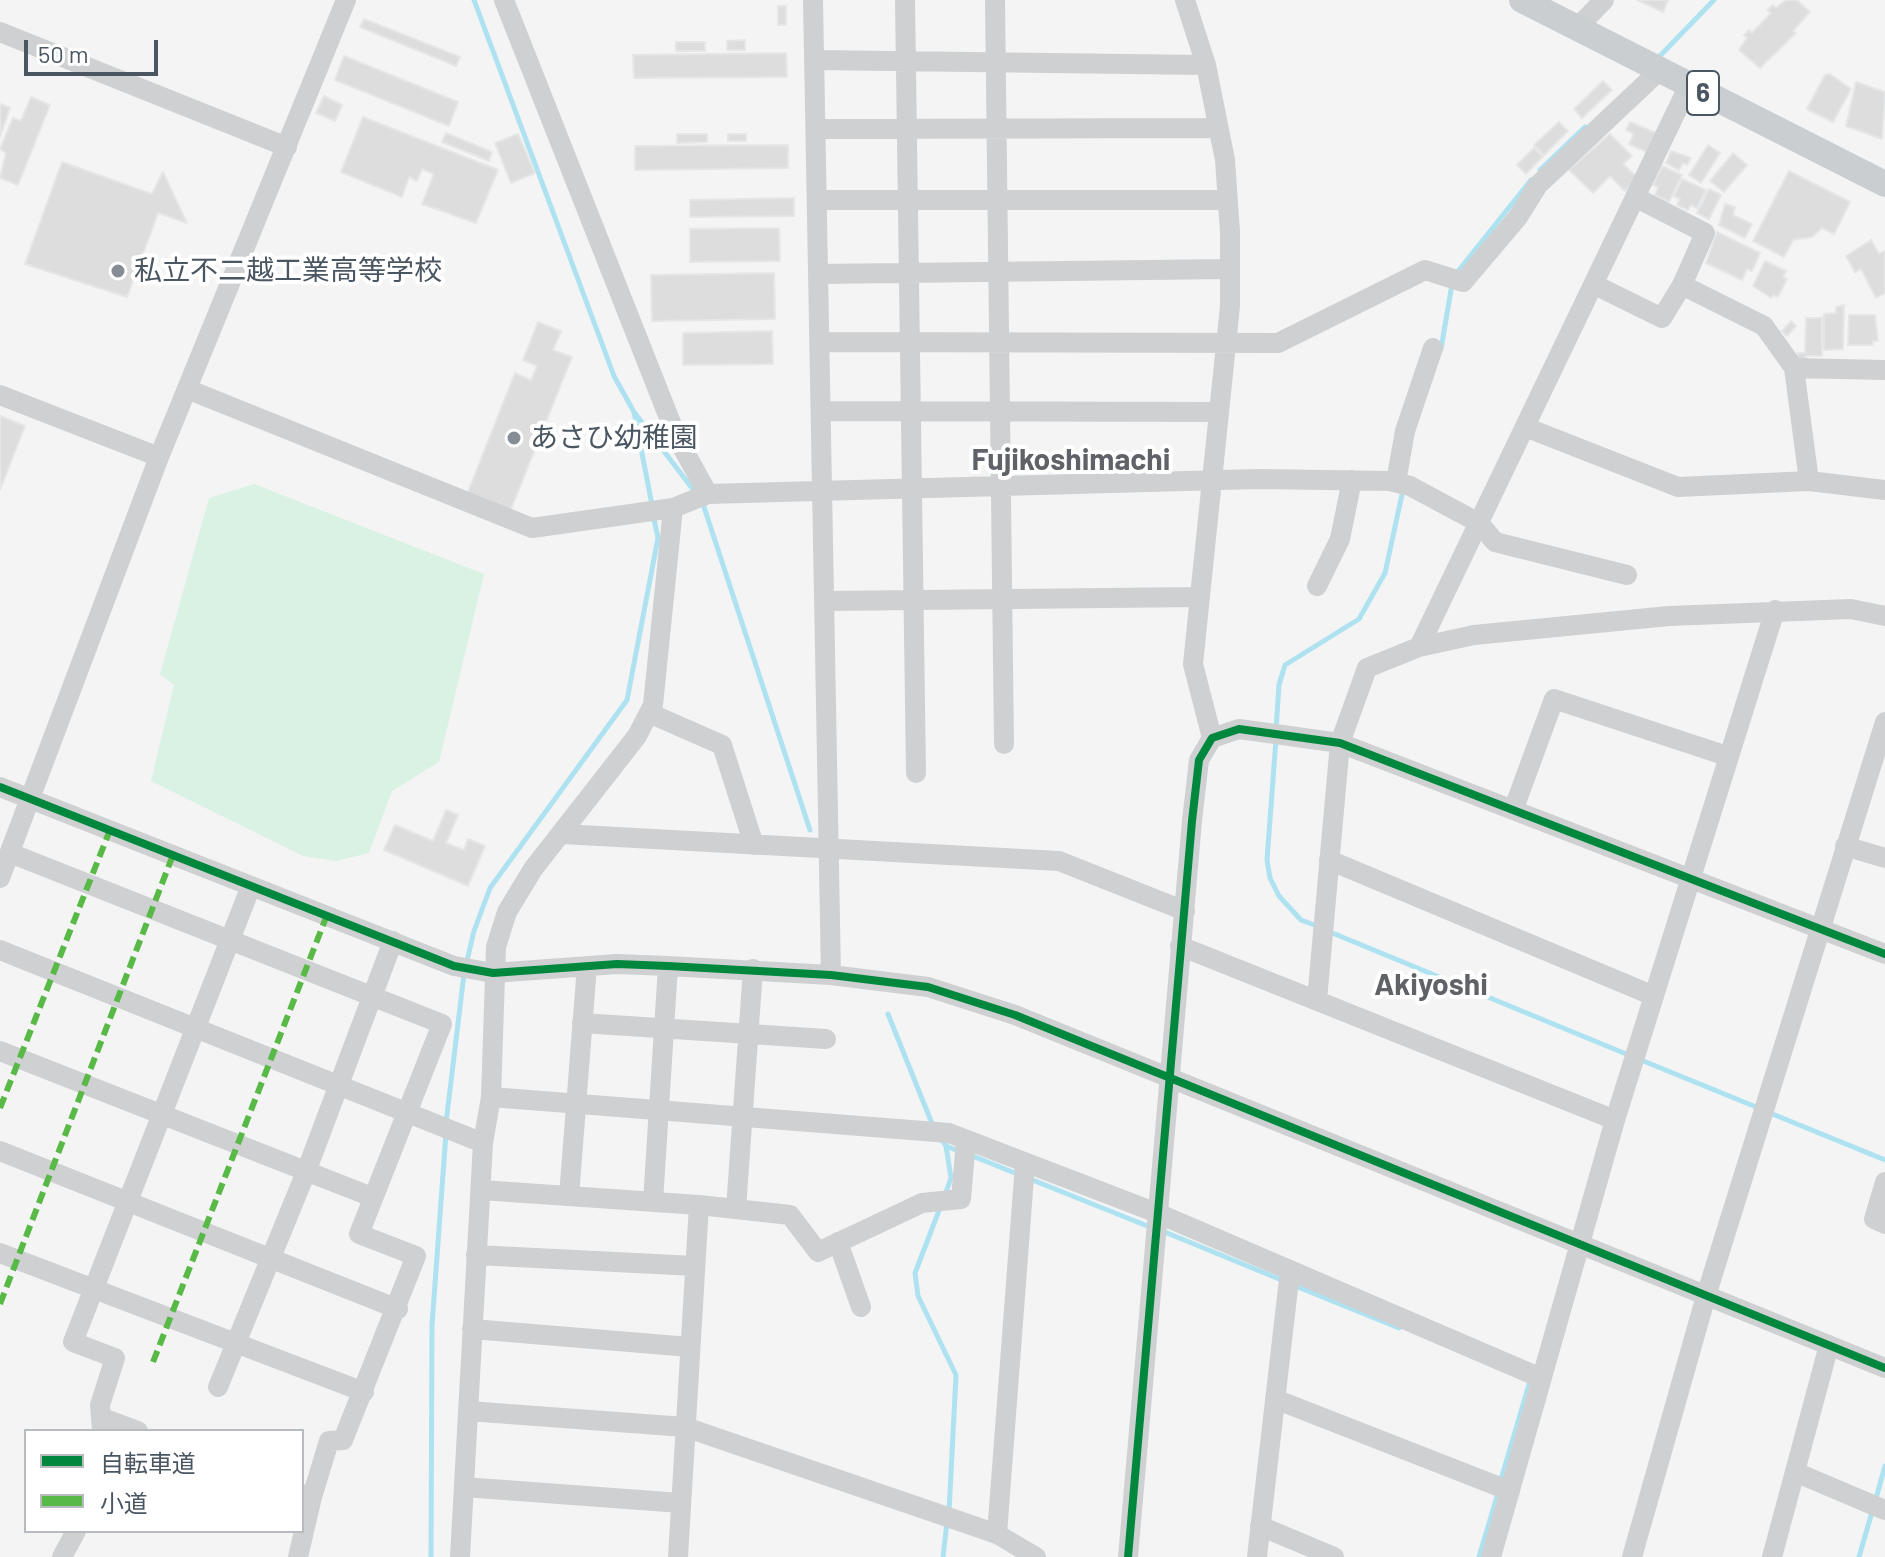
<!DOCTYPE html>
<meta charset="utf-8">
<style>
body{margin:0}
#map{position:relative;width:1885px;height:1557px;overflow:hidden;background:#f4f4f4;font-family:Barlow,"Noto Sans JP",sans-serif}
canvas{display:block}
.legend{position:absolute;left:24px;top:1429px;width:280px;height:104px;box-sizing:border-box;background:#fff;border:2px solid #b7bbc0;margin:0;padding:10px 14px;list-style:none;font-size:24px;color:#4a5661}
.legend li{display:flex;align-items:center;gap:16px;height:40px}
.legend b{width:40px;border:2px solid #b7bbc0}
.scale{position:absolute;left:24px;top:40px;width:134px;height:36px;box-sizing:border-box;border:4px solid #4a5661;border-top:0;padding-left:10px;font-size:24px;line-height:28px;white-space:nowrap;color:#4a5661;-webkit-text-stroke:6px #fff;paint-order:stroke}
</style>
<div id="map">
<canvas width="1885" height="1557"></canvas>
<ul class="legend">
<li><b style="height:10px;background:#00873e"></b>自転車道</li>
<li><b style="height:10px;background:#58b947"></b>小道</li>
</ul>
<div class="scale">50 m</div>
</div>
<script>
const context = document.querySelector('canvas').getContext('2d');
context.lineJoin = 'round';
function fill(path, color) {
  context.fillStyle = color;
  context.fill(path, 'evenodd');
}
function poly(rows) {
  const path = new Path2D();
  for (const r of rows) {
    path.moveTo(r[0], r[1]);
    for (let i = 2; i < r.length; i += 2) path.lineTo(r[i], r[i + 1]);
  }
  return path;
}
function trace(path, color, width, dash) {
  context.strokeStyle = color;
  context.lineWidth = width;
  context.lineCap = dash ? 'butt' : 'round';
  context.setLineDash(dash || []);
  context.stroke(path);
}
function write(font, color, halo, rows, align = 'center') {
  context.font = font + ' Barlow,"Noto Sans JP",sans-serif';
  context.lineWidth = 8;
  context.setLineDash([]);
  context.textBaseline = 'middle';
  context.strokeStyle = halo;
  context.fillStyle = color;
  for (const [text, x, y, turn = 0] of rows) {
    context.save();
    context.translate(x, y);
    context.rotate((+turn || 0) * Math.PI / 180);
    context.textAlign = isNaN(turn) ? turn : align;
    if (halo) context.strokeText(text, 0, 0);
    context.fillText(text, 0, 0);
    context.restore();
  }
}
fill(poly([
 [254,484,484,574,439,762,392,791,369,853,336,861,303,856,151,781,174,685,160,674,209,498]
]), '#d9f2e3');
trace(poly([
 [474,0,614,376,634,412,695,492],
 [1656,60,1714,0],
 [1540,170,1585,127],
 [1455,275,1531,180],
 [1441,349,1452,284],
 [634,412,652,505],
 [703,504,810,830],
 [1276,729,1279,685,1285,665,1359,619,1385,573,1403,490],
 [1276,739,1267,860,1270,878,1279,896,1301,920,1317,926],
 [1330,932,1631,1056],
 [466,965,474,931,490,888,627,700,658,538,653,515],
 [888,1014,933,1126],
 [1641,1060,1761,1109],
 [1770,1113,1885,1160],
 [446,1123,464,974],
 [940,1137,946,1146,961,1152],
 [970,1155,1020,1175],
 [1030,1179,1150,1227],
 [945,1195,951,1178,946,1146],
 [940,1208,915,1273,918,1296,956,1375,949,1512],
 [1160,1230,1284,1281],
 [1293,1285,1399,1328],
 [1500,1483,1530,1381,1527,1380],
 [1875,1502,1885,1466],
 [431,1557,432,1325,446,1133],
 [943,1557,947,1522],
 [1479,1557,1498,1493],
 [1859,1557,1872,1512]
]), '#aee2f0', 5);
const building = poly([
 [1637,0,1668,0,1663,12,1637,0],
 [1786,0,1797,0,1810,12,1793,31,1796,33,1760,68,1739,50,1747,38,1744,35,1749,30,1752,33,1771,13,1767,10,1773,5,1776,8,1786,0],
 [778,6,786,6,786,25,778,25,778,6],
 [364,19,460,57,456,66,360,27,364,19],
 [745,40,745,50,727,50,727,41,745,40],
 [676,42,705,42,705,51,676,51,676,42],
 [786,53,787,77,634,78,633,55,786,53],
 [344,56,458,102,449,126,335,80,344,56],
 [1830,74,1851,89,1833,122,1807,109,1825,75,1830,74],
 [1603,81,1612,90,1582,118,1574,109,1603,81],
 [1856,82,1885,92,1882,139,1846,126,1856,82],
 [324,96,342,105,335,121,316,113,324,96],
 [31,97,50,105,18,185,0,178,6,153,0,149,13,118,21,121,31,97],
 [0,104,10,108,0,137,0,104],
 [363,117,498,170,476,223,422,204,434,174,422,169,417,181,409,177,402,197,341,172,363,117],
 [1559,122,1568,131,1544,155,1534,145,1559,122],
 [1630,122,1658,134,1649,153,1629,144,1634,134,1626,130,1630,122],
 [446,133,492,152,489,161,442,142,446,133],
 [518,134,535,173,511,183,495,143,518,134],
 [677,134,707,134,707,142,677,143,677,134],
 [728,134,746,134,746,141,728,141,728,134],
 [1610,134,1632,156,1623,164,1638,178,1625,191,1610,176,1593,193,1569,170,1610,134],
 [788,145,788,168,635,170,635,146,788,145],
 [1708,145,1720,153,1701,183,1689,175,1708,145],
 [1534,148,1543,156,1526,174,1517,165,1534,148],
 [1671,151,1691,158,1687,165,1683,163,1679,170,1666,163,1671,151],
 [1733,153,1747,165,1724,192,1710,181,1733,153],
 [62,162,152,194,163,172,187,223,158,213,127,297,25,264,62,162],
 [1662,166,1682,175,1669,202,1655,195,1658,187,1653,185,1662,166],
 [1789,171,1850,202,1834,234,1822,228,1812,237,1793,240,1784,257,1753,241,1789,171],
 [1682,179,1706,190,1697,208,1691,205,1688,210,1677,205,1680,199,1674,196,1682,179],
 [1709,189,1721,195,1709,219,1697,213,1709,189],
 [794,198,794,216,690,217,690,200,794,198],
 [1725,204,1735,207,1733,215,1752,224,1745,238,1719,225,1725,204],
 [779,228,780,261,690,262,690,229,779,228],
 [1717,232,1760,253,1752,271,1747,269,1742,280,1706,263,1717,232],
 [1871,240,1879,254,1885,251,1885,293,1876,298,1861,269,1855,272,1846,256,1871,240],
 [1765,261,1786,271,1783,277,1787,279,1778,297,1773,295,1771,298,1753,286,1765,261],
 [774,273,775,319,652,321,651,275,774,273],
 [1844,305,1843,349,1824,350,1824,314,1836,313,1836,307,1844,305],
 [1849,315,1875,315,1878,341,1873,341,1873,345,1848,345,1849,315],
 [1806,318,1822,318,1822,356,1806,356,1806,360,1797,360,1798,353,1805,353,1806,318],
 [1791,321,1796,326,1787,336,1782,331,1791,321],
 [538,322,561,331,553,350,572,357,509,514,466,497,515,373,531,380,537,366,523,360,538,322],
 [772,331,773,364,683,365,683,333,772,331],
 [0,416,25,426,0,490,0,416],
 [446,810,458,815,446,843,464,850,468,839,485,846,468,886,384,850,395,825,433,841,446,810]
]);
fill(building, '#ddddde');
trace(building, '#e5e6e7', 2);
trace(poly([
 [504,0,677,438,708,494],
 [813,0,831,975],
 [905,0,916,773],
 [995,0,1004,744],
 [1185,0,1206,65,1225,160,1230,232,1230,306,1193,664,1212,738],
 [1577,28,1604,0],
 [0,32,287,147],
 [814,60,1206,65],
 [816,129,1218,128],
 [1637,198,1705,233,1682,285,1764,326,1794,368,1809,481],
 [817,200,1228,200],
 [818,274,1230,269],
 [1595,285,1662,318,1682,285],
 [820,342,1278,343,1425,270,1463,282,1518,217,1538,185,1660,70],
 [1794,368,1885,370],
 [187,389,532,528,673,508,708,494,1259,479,1390,481,1410,486,1479,523,1495,542,1627,575],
 [0,395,159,457],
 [821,411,1219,412],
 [1525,427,1678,487,1809,481,1885,490],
 [1396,482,1405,431,1433,348],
 [1317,586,1340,539,1352,480],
 [825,601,1199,597],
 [1419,647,1689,85],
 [649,713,722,745,754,845],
 [0,787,454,966,493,973,617,964,668,966,831,975,928,987,1015,1015,1885,1368],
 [1514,808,1554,699,1727,756],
 [562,834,1059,861,1185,911],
 [1845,846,1885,858],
 [10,853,442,1024,359,1234,416,1256,343,1440,329,1441,312,1497],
 [1329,860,1654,996],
 [0,878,159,457,346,0],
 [1180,946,1615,1120],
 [0,950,483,1143],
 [1317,1000,1340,743,1367,668,1419,647,1474,635,1669,616,1851,609,1885,616],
 [582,1023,826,1039],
 [0,1051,372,1197],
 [491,1097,949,1133,1157,1213,1541,1378],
 [0,1151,398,1309],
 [1885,1182,1874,1219,1885,1224],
 [481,1190,699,1205,790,1215,818,1252,922,1203,961,1199,966,1140],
 [569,1196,587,966],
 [653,1202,668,966],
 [736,1209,753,969],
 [838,1242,861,1307],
 [0,1253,364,1392],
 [476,1255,695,1266],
 [472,1329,690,1347],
 [218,1387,306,1172,393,941],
 [1275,1399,1510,1491],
 [468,1411,685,1427,997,1534,1036,1557],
 [103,1418,138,1431],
 [102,1431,100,1405,115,1358,73,1342,251,886],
 [1795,1472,1885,1510],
 [464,1487,681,1503],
 [1260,1526,1334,1557],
 [997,1534,1025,1164],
 [62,1557,76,1531],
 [298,1557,312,1497,302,1494],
 [460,1557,483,1143,491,1097,496,947,507,912,533,869,637,736,653,705,673,508],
 [678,1557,699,1205],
 [1128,1557,1192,821,1199,760,1212,738,1239,729,1340,743,1885,954],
 [1257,1557,1290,1271],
 [1491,1557,1615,1120,1775,610],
 [1632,1557,1706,1296,1885,722],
 [1772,1557,1829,1345]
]), '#ced0d2', 20);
trace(poly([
 [1522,0,1885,184]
]), '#caced1', 26);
trace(poly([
 [0,1108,110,830],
 [0,1304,173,855],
 [153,1362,327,915]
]), '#58b947', 6, [12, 6]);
trace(poly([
 [0,787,454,966,493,973,617,964,668,966,831,975,928,987,1015,1015,1885,1368],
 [1128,1557,1192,821,1199,760,1212,738,1239,729,1340,743,1885,954]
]), '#00873e', 8);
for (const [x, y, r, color] of [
 [118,271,8,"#868d94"],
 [514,438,8,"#868d94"]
]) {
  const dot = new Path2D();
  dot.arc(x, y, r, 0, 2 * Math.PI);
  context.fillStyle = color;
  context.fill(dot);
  trace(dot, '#fff', 3);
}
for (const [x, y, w] of [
 [1703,93,32]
]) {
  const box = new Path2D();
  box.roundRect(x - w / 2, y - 22, w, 44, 6);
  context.fillStyle = '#fff';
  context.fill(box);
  trace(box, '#4a5661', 2);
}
write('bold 26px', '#4a5661', null, [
 ["6",1703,93]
]);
write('28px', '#4a5661', '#fff', [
 ["私立不二越工業高等学校",134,271],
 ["あさひ幼稚園",530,438]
], 'left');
write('bold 30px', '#5f6368', '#fff', [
 ["Fujikoshimachi",1071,460],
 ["Akiyoshi",1431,985]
]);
</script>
